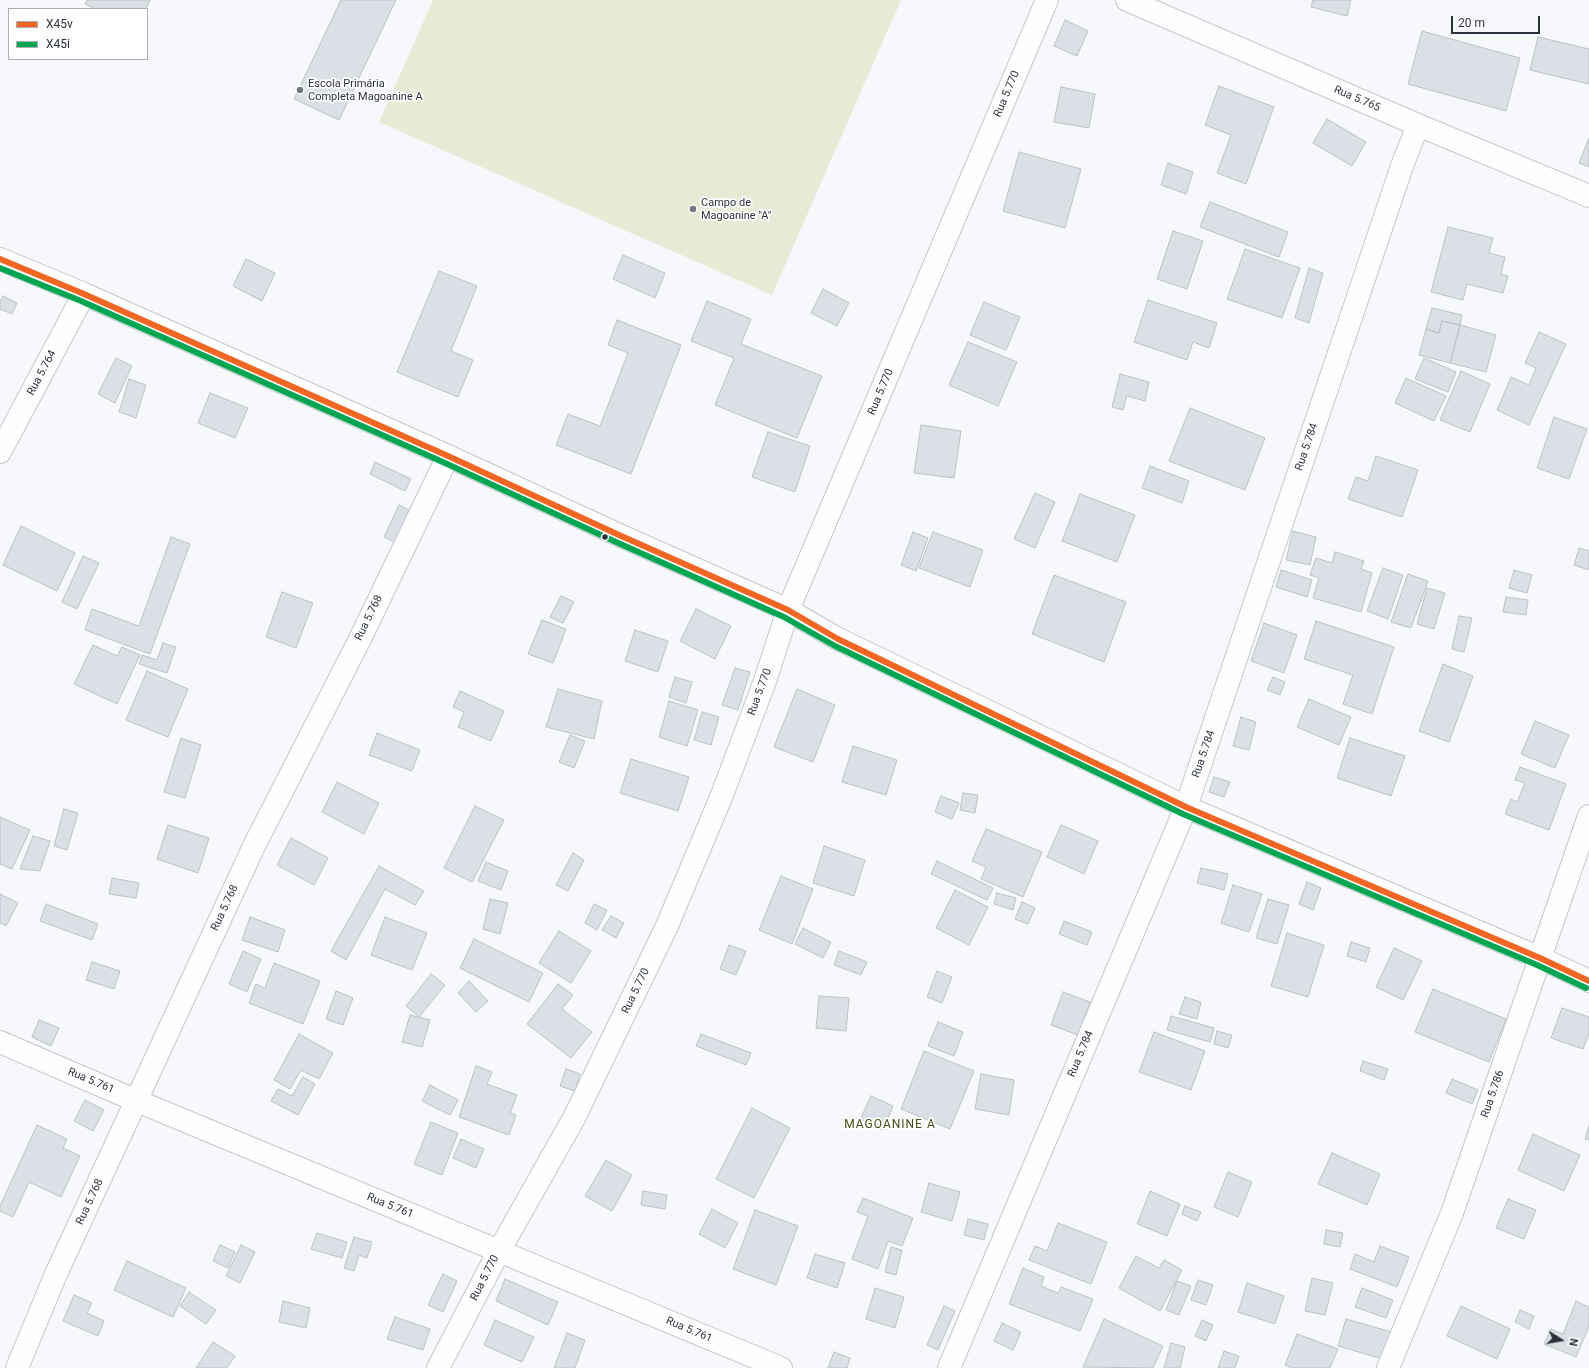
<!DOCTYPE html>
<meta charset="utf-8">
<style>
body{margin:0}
#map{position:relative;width:1589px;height:1368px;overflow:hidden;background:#f6f8fb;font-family:Roboto,sans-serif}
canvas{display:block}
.legend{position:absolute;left:8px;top:8px;width:140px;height:52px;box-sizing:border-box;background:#fff;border:1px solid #aaadb1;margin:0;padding:5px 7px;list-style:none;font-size:12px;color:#2b323d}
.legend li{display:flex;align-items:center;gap:8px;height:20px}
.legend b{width:20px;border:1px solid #aaadb1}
.north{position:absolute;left:1541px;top:1320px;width:40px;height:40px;-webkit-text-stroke:3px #fff;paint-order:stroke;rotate:101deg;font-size:11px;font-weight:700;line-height:16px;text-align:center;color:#2b323d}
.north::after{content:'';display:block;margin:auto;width:14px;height:18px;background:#2b323d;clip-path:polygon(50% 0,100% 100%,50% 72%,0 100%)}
.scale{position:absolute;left:1451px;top:16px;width:89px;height:18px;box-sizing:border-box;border:2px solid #2b323d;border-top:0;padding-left:5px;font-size:12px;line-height:14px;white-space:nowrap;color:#2b323d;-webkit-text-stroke:3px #fff;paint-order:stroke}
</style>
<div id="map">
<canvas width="1589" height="1368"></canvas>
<ul class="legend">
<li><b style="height:5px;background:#f26522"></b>X45v</li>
<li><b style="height:5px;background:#00a651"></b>X45i</li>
</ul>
<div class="north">N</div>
<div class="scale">20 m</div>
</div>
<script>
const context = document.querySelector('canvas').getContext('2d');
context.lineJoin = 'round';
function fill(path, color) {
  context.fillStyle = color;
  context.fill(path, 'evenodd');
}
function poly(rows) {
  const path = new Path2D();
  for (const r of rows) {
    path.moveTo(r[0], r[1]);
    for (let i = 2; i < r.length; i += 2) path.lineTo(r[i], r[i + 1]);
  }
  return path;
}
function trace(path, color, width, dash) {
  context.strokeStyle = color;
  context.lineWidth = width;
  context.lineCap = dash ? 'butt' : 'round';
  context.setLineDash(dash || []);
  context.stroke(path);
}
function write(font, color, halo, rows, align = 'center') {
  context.font = font + ' Roboto,sans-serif';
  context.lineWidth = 3.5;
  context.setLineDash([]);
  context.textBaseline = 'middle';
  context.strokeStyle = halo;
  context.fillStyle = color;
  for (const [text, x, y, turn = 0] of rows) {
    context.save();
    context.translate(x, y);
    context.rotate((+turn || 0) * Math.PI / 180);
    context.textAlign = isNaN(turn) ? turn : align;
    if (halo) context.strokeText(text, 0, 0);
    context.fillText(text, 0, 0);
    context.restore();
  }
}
fill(poly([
 [433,0,901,0,772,295,379,122]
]), '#e7ebd6');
const building = poly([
 [87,0,150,0,146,9,96,9,85,4,87,0],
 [341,0,396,0,339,120,294,99,341,0],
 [1313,0,1351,0,1347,16,1311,7,1313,0],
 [1065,20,1088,31,1077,56,1054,46,1065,20],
 [1422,31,1520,58,1506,111,1408,84,1422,31],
 [1538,37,1589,49,1589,84,1530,70,1538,37],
 [1219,86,1274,107,1246,184,1217,173,1231,135,1205,125,1219,86],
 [1061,87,1095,94,1089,128,1054,122,1061,87],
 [1327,119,1366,142,1352,166,1313,143,1327,119],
 [1589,138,1589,167,1579,163,1589,138],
 [1019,152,1081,169,1065,228,1003,211,1019,152],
 [1168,163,1193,172,1186,194,1161,185,1168,163],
 [1210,202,1288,232,1279,257,1200,227,1210,202],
 [1448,227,1493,238,1489,253,1505,257,1501,274,1508,276,1503,293,1467,284,1463,300,1431,292,1448,227],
 [1173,231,1203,241,1187,289,1157,279,1173,231],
 [1245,249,1300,268,1282,318,1227,299,1245,249],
 [623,255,665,273,655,298,613,279,623,255],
 [246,259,275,273,262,301,233,286,246,259],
 [1309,268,1323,273,1309,323,1295,318,1309,268],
 [439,271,477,286,451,351,473,360,458,397,397,372,439,271],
 [823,289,849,303,837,326,811,313,823,289],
 [3,296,17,303,12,314,0,309,0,302,3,296],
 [1148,300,1217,323,1209,348,1193,342,1187,360,1134,342,1148,300],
 [707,301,751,319,741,344,822,376,797,438,715,405,734,358,691,341,707,301],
 [984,302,1020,317,1006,350,970,335,984,302],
 [1432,308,1462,315,1460,325,1442,321,1439,333,1426,329,1432,308],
 [617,320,681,345,631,474,556,445,568,414,600,426,628,353,608,345,617,320],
 [1442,321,1460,325,1450,363,1419,355,1426,329,1439,333,1442,321],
 [1460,325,1496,335,1486,372,1450,363,1460,325],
 [1539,332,1566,344,1529,425,1497,410,1511,377,1529,385,1536,368,1525,363,1539,332],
 [968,342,1017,362,998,406,949,385,968,342],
 [116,358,132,366,115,403,98,394,116,358],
 [1424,358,1456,372,1448,392,1415,379,1424,358],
 [1461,371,1490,384,1470,432,1440,420,1461,371],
 [1120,374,1149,382,1145,401,1127,396,1123,410,1112,407,1120,374],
 [1406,378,1446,396,1434,421,1395,403,1406,378],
 [129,379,146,385,136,418,119,412,129,379],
 [210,393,248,408,235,438,198,423,210,393],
 [1190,408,1265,438,1245,490,1169,461,1190,408],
 [1554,417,1587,429,1569,479,1537,468,1554,417],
 [921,425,961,431,954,478,914,473,921,425],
 [768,432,810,446,795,492,752,477,768,432],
 [1376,456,1418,470,1402,517,1348,499,1356,477,1368,481,1376,456],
 [375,462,411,479,405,491,370,474,375,462],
 [1150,466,1189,481,1182,503,1142,488,1150,466],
 [1035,493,1055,502,1035,548,1014,539,1035,493],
 [1080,494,1135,515,1117,562,1062,541,1080,494],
 [399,505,415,513,400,545,384,537,399,505],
 [21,526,75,553,57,591,3,565,21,526],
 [1293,531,1316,537,1310,565,1286,560,1293,531],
 [913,532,928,538,916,571,901,565,913,532],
 [933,532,983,550,970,587,919,568,933,532],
 [171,537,190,544,150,654,85,630,92,609,139,626,171,537],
 [1579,548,1589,551,1589,570,1574,565,1579,548],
 [1335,552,1364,561,1361,569,1372,573,1361,612,1313,598,1319,578,1310,575,1316,558,1332,563,1335,552],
 [83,556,99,563,77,609,62,602,83,556],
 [1383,568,1403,575,1388,619,1367,611,1383,568],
 [1281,570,1312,580,1307,597,1276,587,1281,570],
 [1514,570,1532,575,1527,593,1509,588,1514,570],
 [1408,574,1428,581,1411,628,1391,622,1408,574],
 [1054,575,1126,602,1104,662,1032,634,1054,575],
 [1427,588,1445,593,1434,629,1417,624,1427,588],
 [282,592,313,603,296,648,266,637,282,592],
 [561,596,574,602,563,623,550,617,561,596],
 [1506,597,1528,600,1526,615,1503,612,1506,597],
 [696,609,731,626,715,659,680,641,696,609],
 [1459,616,1472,618,1464,652,1452,649,1459,616],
 [542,620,566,629,553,663,528,654,542,620],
 [1316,621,1394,647,1372,714,1343,704,1353,675,1304,659,1316,621],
 [1264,623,1297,635,1284,673,1251,661,1264,623],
 [635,630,668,641,658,672,625,661,635,630],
 [163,643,176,647,167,673,139,664,142,655,157,660,163,643],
 [93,645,117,656,122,647,140,655,117,704,74,684,93,645],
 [1443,664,1473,676,1449,742,1419,731,1443,664],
 [735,668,750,672,738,710,722,705,735,668],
 [147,671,188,689,168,737,126,720,147,671],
 [675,677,692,682,686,703,669,697,675,677],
 [1273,677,1285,682,1280,695,1267,690,1273,677],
 [558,689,602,701,594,739,546,727,558,689],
 [797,689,835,705,813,762,774,747,797,689],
 [460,691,504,711,491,741,458,727,464,712,453,707,460,691],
 [1309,699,1351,717,1339,745,1297,727,1309,699],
 [669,701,698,710,687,746,659,737,669,701],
 [702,712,719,717,711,745,694,740,702,712],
 [1241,717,1256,722,1249,750,1233,746,1241,717],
 [1535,721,1569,735,1555,768,1521,754,1535,721],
 [377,733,420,750,412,771,369,755,377,733],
 [570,735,585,741,574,768,559,762,570,735],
 [181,738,201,745,185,798,164,792,181,738],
 [1350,738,1405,756,1391,796,1337,778,1350,738],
 [853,746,897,760,886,795,842,782,853,746],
 [631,759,689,777,678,811,620,793,631,759],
 [1520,767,1566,784,1549,830,1505,814,1511,799,1517,802,1525,783,1515,780,1520,767],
 [1214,777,1230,782,1224,797,1209,792,1214,777],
 [337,782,379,803,364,834,322,812,337,782],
 [963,793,978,795,975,813,960,810,963,793],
 [941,796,959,803,952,819,935,812,941,796],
 [475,806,504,820,472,882,444,868,475,806],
 [64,809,78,813,67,850,54,846,64,809],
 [0,817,30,830,12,869,0,864,0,817],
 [168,825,209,838,198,873,157,859,168,825],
 [1061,825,1098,841,1084,874,1047,857,1061,825],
 [986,829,1042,852,1023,897,981,879,986,867,972,861,986,829],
 [33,836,50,841,40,871,20,869,33,836],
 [291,838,328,858,314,885,277,865,291,838],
 [824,846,865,860,854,896,813,883,824,846],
 [573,853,584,860,568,891,556,885,573,853],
 [937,861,993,888,987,900,931,874,937,861],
 [486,862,508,871,501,890,478,881,486,862],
 [379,866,424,891,415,905,385,889,346,960,331,951,379,866],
 [1201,868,1228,874,1224,890,1197,883,1201,868],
 [781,876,813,889,792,944,759,930,781,876],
 [112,878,139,883,136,898,109,894,112,878],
 [1307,882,1321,888,1313,910,1299,904,1307,882],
 [1233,885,1262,894,1249,932,1221,923,1233,885],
 [955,890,988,907,969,945,936,928,955,890],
 [997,893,1016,898,1013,910,994,904,997,893],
 [0,894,18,903,6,926,0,923,0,894],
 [490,899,508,903,500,934,483,929,490,899],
 [1268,899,1289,905,1277,944,1256,938,1268,899],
 [1022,902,1035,908,1028,924,1015,919,1022,902],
 [46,904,98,924,92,940,40,921,46,904],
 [594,904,607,910,597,930,585,923,594,904],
 [611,916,624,923,616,938,602,930,611,916],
 [250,917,285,930,278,952,242,940,250,917],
 [385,917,427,933,412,970,371,955,385,917],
 [1064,921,1092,932,1087,945,1059,934,1064,921],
 [803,928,831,942,823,958,795,944,803,928],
 [559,931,591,951,571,983,539,963,559,931],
 [1287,933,1324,945,1308,997,1271,986,1287,933],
 [474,939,543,973,529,1002,460,968,474,939],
 [1351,942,1370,948,1366,962,1347,956,1351,942],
 [729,945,746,951,736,975,720,969,729,945],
 [1394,948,1422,961,1403,1000,1376,987,1394,948],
 [243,951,261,959,247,992,229,984,243,951],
 [839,951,867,962,861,975,834,965,839,951],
 [92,962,120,971,114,989,86,980,92,962],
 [274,963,320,981,303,1024,249,1003,256,984,265,988,274,963],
 [937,971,952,977,942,1003,927,997,937,971],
 [431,974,445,985,419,1017,406,1006,431,974],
 [469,981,488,1001,476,1012,458,993,469,981],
 [558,984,573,995,562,1009,592,1032,571,1058,527,1024,558,984],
 [1433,989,1506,1019,1489,1062,1415,1032,1433,989],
 [336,991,353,998,343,1025,326,1019,336,991],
 [1063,992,1090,1002,1078,1035,1051,1025,1063,992],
 [819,996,849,998,846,1031,816,1028,819,996],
 [1185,997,1201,1002,1197,1019,1179,1014,1185,997],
 [1562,1008,1589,1017,1589,1034,1583,1049,1551,1038,1562,1008],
 [410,1015,430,1020,422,1047,402,1042,410,1015],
 [1171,1016,1214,1028,1210,1042,1167,1030,1171,1016],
 [39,1020,59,1028,51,1046,32,1037,39,1020],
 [938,1022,963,1032,954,1056,928,1046,938,1022],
 [1217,1031,1232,1035,1228,1048,1214,1044,1217,1031],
 [1154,1032,1205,1051,1191,1090,1139,1072,1154,1032],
 [299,1034,333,1053,319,1079,301,1070,290,1089,274,1080,299,1034],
 [701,1034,751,1053,746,1065,696,1046,701,1034],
 [924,1051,974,1071,950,1129,901,1109,924,1051],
 [1363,1061,1388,1069,1384,1080,1360,1071,1363,1061],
 [476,1066,492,1072,487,1084,517,1095,510,1113,516,1115,509,1135,459,1117,476,1066],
 [566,1069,580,1074,575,1091,560,1086,566,1069],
 [981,1074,1014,1080,1009,1115,975,1109,981,1074],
 [303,1077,315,1084,298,1115,271,1101,278,1089,292,1096,303,1077],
 [1452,1079,1478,1090,1472,1104,1446,1093,1452,1079],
 [430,1085,458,1100,450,1115,422,1101,430,1085],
 [871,1096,893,1106,883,1130,860,1120,871,1096],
 [85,1100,104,1110,93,1131,74,1121,85,1100],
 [752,1108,790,1128,754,1198,716,1179,752,1108],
 [431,1122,458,1133,442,1175,414,1164,431,1122],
 [37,1125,67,1139,63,1148,80,1156,61,1197,29,1182,13,1217,0,1211,0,1206,37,1125],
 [1589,1126,1589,1140,1585,1139,1589,1126],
 [1533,1134,1580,1155,1564,1191,1518,1170,1533,1134],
 [461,1139,484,1149,476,1168,453,1158,461,1139],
 [1332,1153,1380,1174,1367,1205,1318,1184,1332,1153],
 [606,1160,632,1175,612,1211,585,1196,606,1160],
 [1228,1172,1252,1182,1238,1217,1214,1207,1228,1172],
 [929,1183,960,1192,952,1221,921,1212,929,1183],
 [643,1191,667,1195,665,1209,641,1205,643,1191],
 [1150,1191,1180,1204,1167,1236,1137,1224,1150,1191],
 [863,1198,913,1218,902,1246,888,1241,878,1269,852,1259,868,1216,857,1212,863,1198],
 [1508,1199,1536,1210,1524,1239,1496,1228,1508,1199],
 [1185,1206,1201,1212,1197,1221,1182,1214,1185,1206],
 [712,1209,738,1223,725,1248,699,1234,712,1209],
 [755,1210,798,1226,776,1285,733,1269,755,1210],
 [968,1219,988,1224,984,1240,964,1235,968,1219],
 [1058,1223,1107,1242,1091,1284,1029,1260,1035,1246,1047,1251,1058,1223],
 [1326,1230,1343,1233,1340,1247,1324,1244,1326,1230],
 [317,1233,347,1242,342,1258,311,1249,317,1233],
 [354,1237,372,1242,367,1258,359,1255,354,1271,344,1268,354,1237],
 [220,1245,235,1252,228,1268,213,1261,220,1245],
 [241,1245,255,1252,240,1283,226,1276,241,1245],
 [1380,1246,1409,1257,1397,1287,1350,1269,1355,1254,1374,1262,1380,1246],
 [891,1247,902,1250,896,1275,885,1272,891,1247],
 [815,1254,845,1263,837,1288,807,1278,815,1254],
 [1136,1256,1159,1268,1164,1260,1182,1270,1160,1311,1119,1288,1136,1256],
 [127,1261,186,1288,173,1317,114,1290,127,1261],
 [1023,1268,1044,1277,1041,1286,1058,1293,1061,1287,1093,1299,1080,1331,1009,1304,1023,1268],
 [443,1274,457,1281,443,1312,428,1305,443,1274],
 [1312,1278,1333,1283,1325,1315,1305,1311,1312,1278],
 [505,1279,558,1302,548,1325,496,1301,505,1279],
 [1198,1280,1213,1285,1206,1305,1191,1300,1198,1280],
 [1177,1281,1191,1286,1179,1315,1166,1310,1177,1281],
 [1247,1283,1284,1296,1275,1324,1238,1312,1247,1283],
 [875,1288,904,1297,895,1328,866,1319,875,1288],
 [1362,1288,1393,1300,1386,1318,1355,1307,1362,1288],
 [189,1292,216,1310,206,1324,180,1306,189,1292],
 [74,1295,92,1303,87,1313,104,1321,98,1336,63,1321,74,1295],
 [283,1301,310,1308,306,1328,279,1322,283,1301],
 [1576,1301,1589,1307,1589,1326,1576,1357,1544,1344,1551,1329,1563,1334,1576,1301],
 [944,1306,955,1311,938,1350,927,1345,944,1306],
 [1461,1306,1510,1329,1497,1359,1447,1336,1461,1306],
 [1520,1310,1534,1316,1529,1329,1515,1322,1520,1310],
 [395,1317,430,1329,423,1350,387,1339,395,1317],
 [1104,1319,1163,1346,1153,1368,1083,1367,1104,1319],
 [1346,1319,1395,1333,1386,1360,1338,1346,1346,1319],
 [495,1320,534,1337,522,1362,484,1345,495,1320],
 [1202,1320,1213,1325,1206,1341,1195,1336,1202,1320],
 [1002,1323,1021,1332,1013,1350,994,1341,1002,1323],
 [567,1333,585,1340,575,1368,554,1368,567,1333],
 [1297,1334,1338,1349,1330,1368,1292,1368,1285,1365,1297,1334],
 [213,1342,235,1356,227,1368,196,1368,213,1342],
 [1171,1343,1185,1347,1180,1368,1164,1368,1171,1343],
 [1224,1351,1239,1356,1235,1368,1218,1368,1224,1351],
 [834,1352,850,1358,847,1368,828,1368,834,1352]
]);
fill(building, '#dbdfe6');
trace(building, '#bdc1c7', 1);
const minor = poly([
 [1127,0,1418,125,1589,196],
 [0,259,84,294,448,456,619,535,788,610,838,639,1186,807,1540,958,1589,981],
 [0,452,84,294],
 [0,1042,137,1101,781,1368],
 [17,1368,56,1274,254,846,360,639,448,456],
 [438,1368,499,1251,574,1118,667,926,722,795,765,681,788,610,1047,0],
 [949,1368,1186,807,1402,166,1418,125],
 [1388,1368,1452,1213,1589,816]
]);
trace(minor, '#c2c6cc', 24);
trace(minor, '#fefefe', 22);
trace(poly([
 [0,259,84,294,448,456,619,535,788,610,838,639,1186,807,1540,958,1589,981]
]), '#f26522', 6);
trace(poly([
 [0,268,81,301,445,463,616,542,784,617,835,646,1183,814,1537,965,1586,988]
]), '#00a651', 6);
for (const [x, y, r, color] of [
 [300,90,4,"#727780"],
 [693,209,4,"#727780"],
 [605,537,3.5,"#2b323d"]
]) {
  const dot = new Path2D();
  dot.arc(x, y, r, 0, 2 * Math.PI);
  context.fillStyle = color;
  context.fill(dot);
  trace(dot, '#fff', 1.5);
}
write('11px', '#2b323d', '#fff', [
 ["Escola Primária",308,84],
 ["Completa Magoanine A",308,97],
 ["Campo de",701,203],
 ["Magoanine \"A\"",701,216]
], 'left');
write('11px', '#2b323d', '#fff', [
 ["Rua 5.770",1007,94,-67],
 ["Rua 5.765",1357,99,23],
 ["Rua 5.764",42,373,-62],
 ["Rua 5.770",881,392,-67],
 ["Rua 5.784",1307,447,-71],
 ["Rua 5.768",369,618,-64],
 ["Rua 5.770",760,692,-70],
 ["Rua 5.784",1204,754,-71],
 ["Rua 5.768",225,908,-65],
 ["Rua 5.770",636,991,-64],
 ["Rua 5.784",1081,1054,-67],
 ["Rua 5.761",91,1081,23],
 ["Rua 5.786",1493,1094,-71],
 ["Rua 5.768",90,1202,-65],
 ["Rua 5.761",390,1206,22],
 ["Rua 5.770",485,1278,-63],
 ["Rua 5.761",689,1330,23]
]);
context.letterSpacing = '1px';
write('12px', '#474d12', '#fff', [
 ["MAGOANINE A",890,1125]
]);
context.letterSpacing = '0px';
</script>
